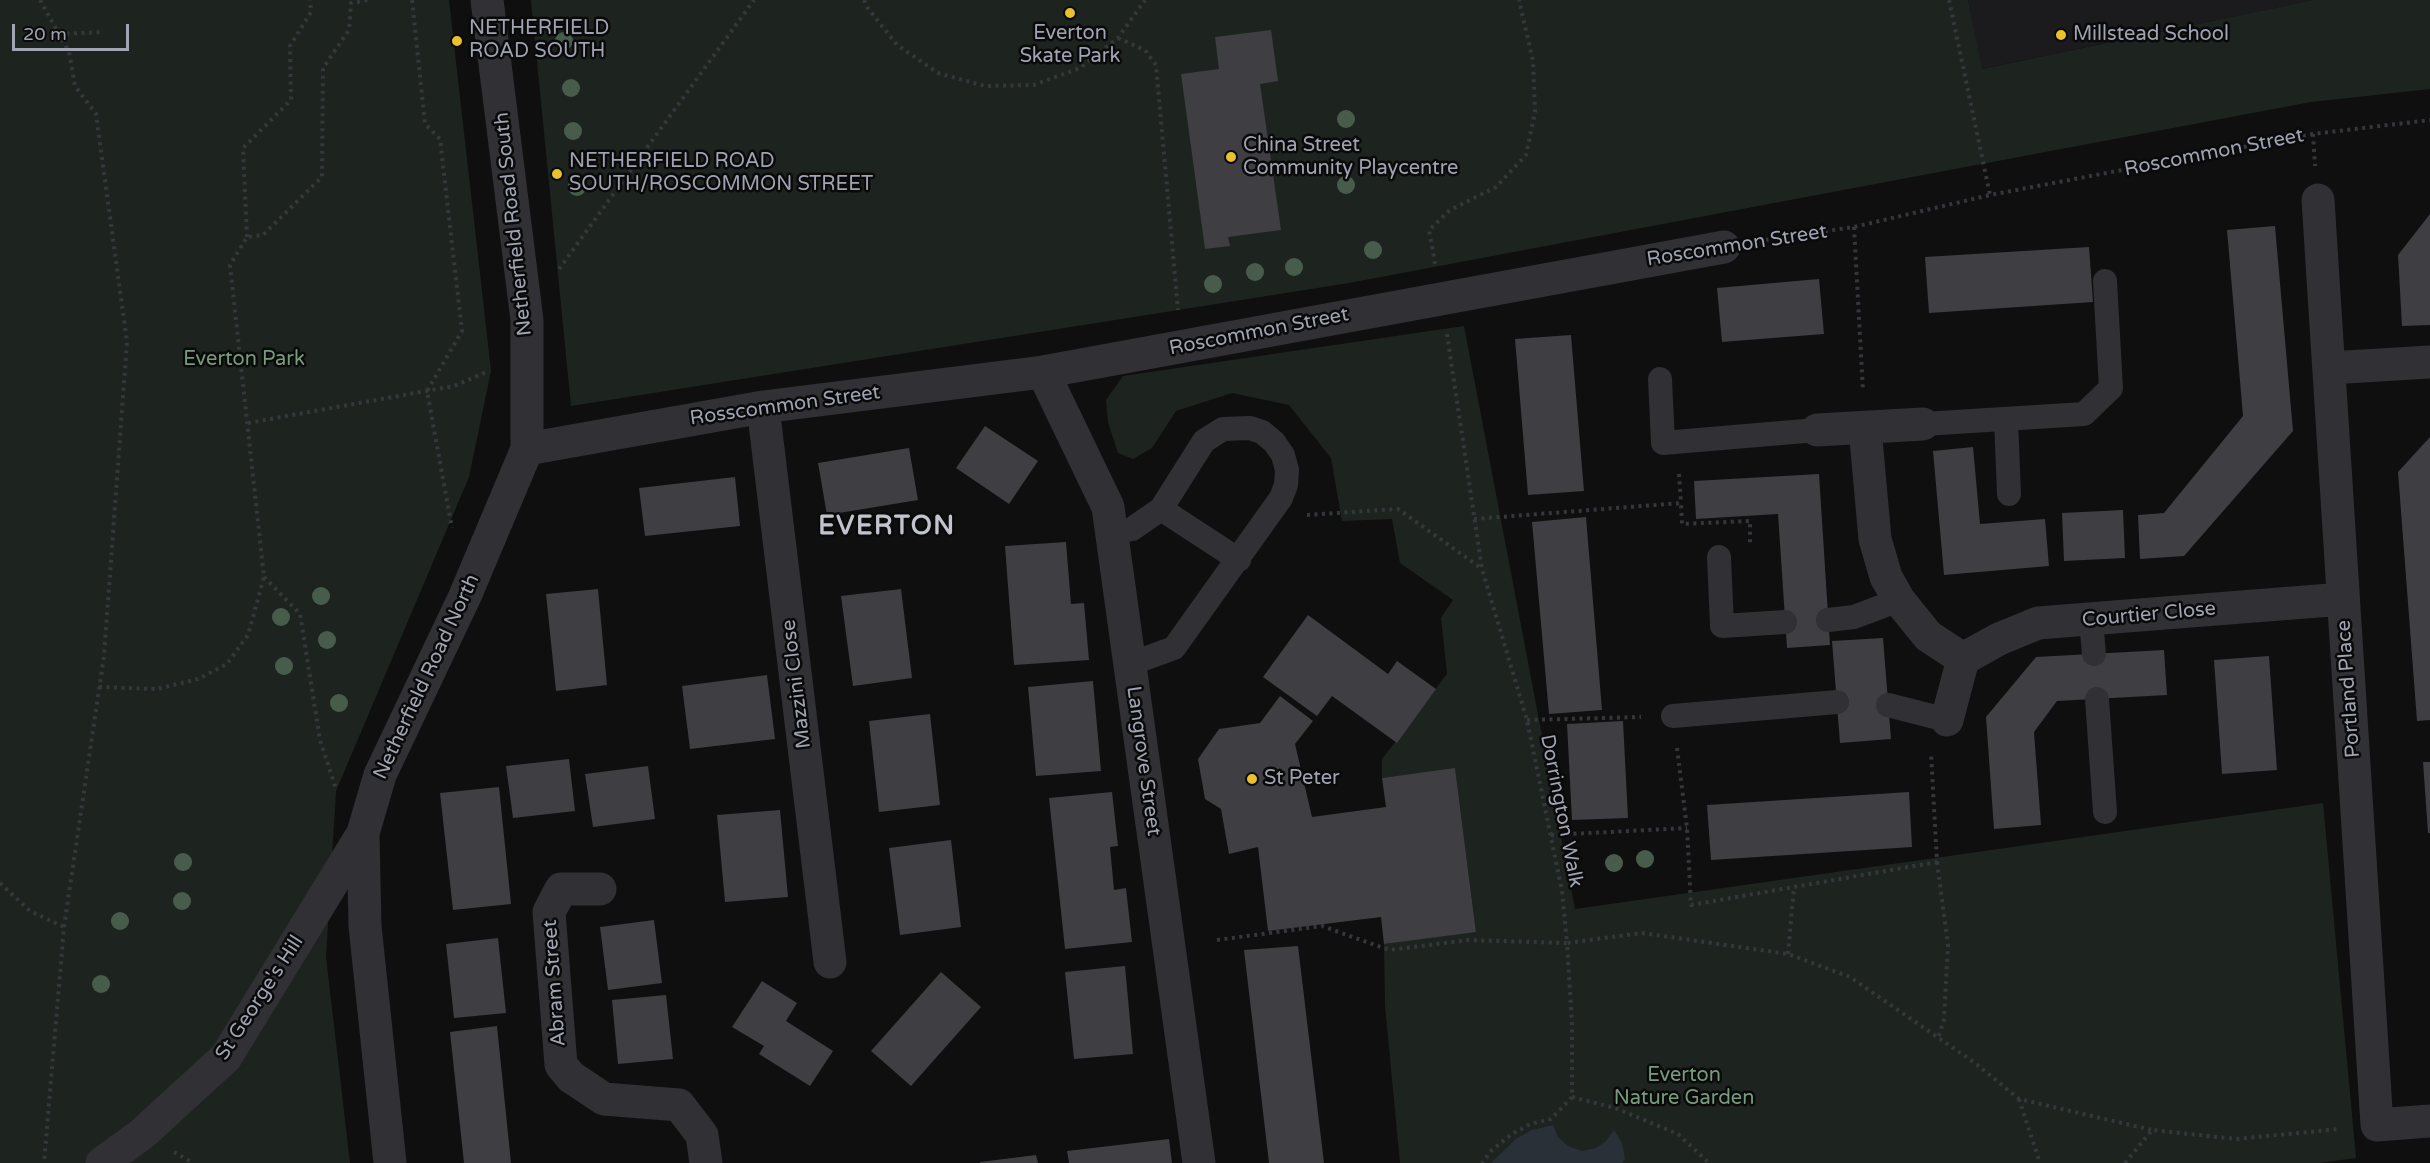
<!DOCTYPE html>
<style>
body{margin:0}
#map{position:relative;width:2430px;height:1163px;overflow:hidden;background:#0f0f10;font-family:"Varela Round",sans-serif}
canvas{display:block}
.scale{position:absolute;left:12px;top:24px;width:117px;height:27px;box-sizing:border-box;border:3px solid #a0a3b1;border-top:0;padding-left:8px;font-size:18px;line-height:21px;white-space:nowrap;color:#a0a3b1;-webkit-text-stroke:4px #0a0a0b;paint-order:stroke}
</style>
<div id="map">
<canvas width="2430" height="1163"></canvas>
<div class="scale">20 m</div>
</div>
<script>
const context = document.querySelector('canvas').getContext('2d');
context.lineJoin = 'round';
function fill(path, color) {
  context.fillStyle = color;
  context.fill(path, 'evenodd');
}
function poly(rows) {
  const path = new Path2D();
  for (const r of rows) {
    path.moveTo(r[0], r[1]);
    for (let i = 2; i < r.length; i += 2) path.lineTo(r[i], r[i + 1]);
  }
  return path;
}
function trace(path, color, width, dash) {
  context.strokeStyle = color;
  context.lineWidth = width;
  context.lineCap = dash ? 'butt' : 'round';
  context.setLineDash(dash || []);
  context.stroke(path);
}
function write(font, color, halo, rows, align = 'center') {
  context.font = font + ' "Varela Round",sans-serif';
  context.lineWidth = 5;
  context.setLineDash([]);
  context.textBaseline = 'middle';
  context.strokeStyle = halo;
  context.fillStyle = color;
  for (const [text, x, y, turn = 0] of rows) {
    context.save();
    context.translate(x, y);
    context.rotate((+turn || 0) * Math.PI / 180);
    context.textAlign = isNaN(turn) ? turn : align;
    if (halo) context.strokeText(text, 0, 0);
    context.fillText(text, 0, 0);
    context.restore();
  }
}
fill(poly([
 [1968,0,2313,0,1981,69]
]), '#1b1b1d');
fill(poly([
 [0,0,449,0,491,371,469,477,336,791,326,957,350,1163,0,1163],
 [531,0,1968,0,1982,69,2313,0,2430,0,2430,89,2311,102,1349,283,571,406],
 [1464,326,1575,909,2323,803,2356,1158,2319,1163,1400,1163,1385,1005,1384,944,1476,931,1455,769,1382,778,1382,759,1447,674,1441,618,1453,600,1400,563,1392,519,1342,521,1331,458,1289,405,1232,393,1176,411,1152,448,1133,459,1118,453,1108,422,1106,400,1123,376]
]), '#1d241f');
fill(poly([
 [1553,1125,1558,1137,1568,1146,1582,1151,1596,1148,1605,1142,1614,1130,1622,1143,1625,1159,1622,1163,1491,1163,1516,1139,1532,1130]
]), '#293038');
fill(poly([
 [1271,30,1278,81,1260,84,1281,230,1228,237,1230,246,1205,249,1181,74,1219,69,1215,37],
 [2430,214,2430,325,2402,326,2398,255],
 [2275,226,2293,431,2184,556,2140,559,2138,515,2164,513,2243,416,2227,230],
 [2089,247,2093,302,1929,313,1925,257],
 [1819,279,1824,334,1722,342,1717,288],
 [1571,335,1584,491,1528,495,1515,339],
 [985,426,1038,461,1009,504,956,468],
 [2430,437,2430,720,2417,721,2398,472],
 [1973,447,1980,524,2045,519,2049,566,1944,575,1933,451],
 [909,448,918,500,827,515,818,463],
 [1819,474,1830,645,1787,648,1778,514,1696,519,1694,481],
 [735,477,740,526,645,536,639,488],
 [2123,510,2125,558,2064,561,2062,513],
 [1586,517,1602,710,1549,714,1532,522],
 [1066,542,1071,604,1084,603,1089,660,1014,665,1005,546],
 [598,589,607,685,556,691,546,594],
 [901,589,912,678,853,686,841,596],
 [1308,615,1388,674,1397,661,1436,689,1397,743,1332,696,1317,716,1263,677],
 [1883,638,1891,739,1840,743,1832,641],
 [2164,650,2167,695,2057,701,2034,732,2041,825,1994,829,1986,717,2036,657],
 [2269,656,2277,770,2222,774,2214,660],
 [767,675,775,739,690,749,682,686],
 [1093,681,1101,771,1036,776,1028,687],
 [1280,696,1313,721,1295,744,1312,817,1386,807,1382,778,1455,768,1476,932,1384,944,1381,917,1268,931,1258,847,1229,854,1221,809,1205,799,1198,759,1219,729,1260,723],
 [930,714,940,805,879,812,869,721],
 [1623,721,1628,818,1572,820,1567,724],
 [569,759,575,811,513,818,506,766],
 [2423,762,2430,762,2430,833,2428,833],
 [648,766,655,819,593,827,585,774],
 [499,787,511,904,453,910,440,793],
 [1112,792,1118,846,1110,847,1114,890,1126,888,1132,942,1065,949,1049,798],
 [1909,792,1912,847,1711,860,1707,805],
 [780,810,788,897,725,902,717,815],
 [951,840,961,927,900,935,889,848],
 [654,920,662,983,608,990,600,927],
 [498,938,506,1013,454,1018,446,944],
 [1298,946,1324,1163,1269,1163,1244,950],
 [1125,966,1133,1054,1074,1059,1065,972],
 [941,972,981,1007,911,1086,871,1051],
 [762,981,797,1003,786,1021,833,1051,810,1086,759,1054,764,1046,732,1027],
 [666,995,673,1059,618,1064,612,1000],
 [497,1026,511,1163,464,1163,450,1032],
 [1169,1139,1172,1163,1069,1163,1067,1151],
 [1036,1155,1038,1163,980,1163,980,1162]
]), '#3e3e43');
trace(poly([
 [40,0,69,52,75,86,96,114,127,342,104,656,64,927,44,1163],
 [412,0,425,124,440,139,462,331,427,391,452,528],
 [864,0,867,7,897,45,938,73,985,86,1034,85,1080,68,1118,38,1145,0],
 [1949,0,1990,195],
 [59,34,104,32],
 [1118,38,1145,50,1156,65,1178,310],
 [2313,134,2315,166],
 [1854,227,1863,391],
 [247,237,243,148,291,100,290,46,311,12,310,0],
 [1758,241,1854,227,1990,195,2313,134,2430,120],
 [1435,264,1429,230,1450,210,1496,187,1526,155,1535,112,1533,61,1519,0],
 [559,269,754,0],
 [1447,334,1482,569,1527,720,1562,891,1567,943,1642,933,1788,954,1850,977,1975,1063,2019,1099,2152,1130],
 [248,423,454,386,489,371],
 [1679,474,1681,503],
 [1307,515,1398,509,1481,568],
 [1474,519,1681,503,1682,524,1750,521,1750,545],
 [264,577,300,614,320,740,336,789],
 [99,687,157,689,198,679,227,664,248,635,264,577,230,265,247,237,263,235,322,177,323,68,349,30,351,3,368,0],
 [1527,720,1641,717],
 [1677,748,1687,828,1691,905,1937,862,1931,753],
 [1551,835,1687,828],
 [1937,862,1948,945,1944,1019,1938,1039],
 [0,883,30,911,64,927],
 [1217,940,1322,926,1389,950,1469,940,1567,943,1572,1024,1572,1097,1551,1119,1530,1124,1512,1134,1492,1150,1482,1163],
 [1788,954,1794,887],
 [1572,1097,1615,1108,1678,1134,1709,1163],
 [2019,1099,2040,1163],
 [174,1152,193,1163],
 [2125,1163,2152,1130,2236,1139,2340,1129]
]), '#36373c', 4, [3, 4.5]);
trace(poly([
 [1660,379,1663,443,1817,430],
 [2006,419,2009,494],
 [1923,424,2084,414,2111,388,2105,281],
 [1161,509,1239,560],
 [1111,533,1132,529,1161,509,1204,441,1223,429,1250,428,1262,432,1274,442,1283,455,1287,470,1286,485,1281,498,1174,648,1130,664],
 [1719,557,1722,626,1785,622],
 [1828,620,1854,617,1899,600],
 [2091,620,2094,654],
 [2097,699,2105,812],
 [1888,705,1947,720],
 [1673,716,1837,702]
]), '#303035', 24);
trace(poly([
 [2318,200,2377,1125,2430,1121],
 [2329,368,2430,362],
 [1043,372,1108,507,1199,1163],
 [763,407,830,962],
 [1865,428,1875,539,1886,577,1899,600,1928,636,1963,659],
 [1817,430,1923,424],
 [527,449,763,407,1043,372,1724,247],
 [1947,720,1963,659,1999,639,2038,623,2343,599],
 [600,889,561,889,549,912,561,1065,571,1077,604,1099,679,1105,702,1135,706,1163],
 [102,1163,142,1134,226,1057,363,833]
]), '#303035', 33);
trace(poly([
 [390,1163,365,926,363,833,380,775,465,596,527,449,527,320,487,0]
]), '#303035', 33);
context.fillStyle = '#485c4c';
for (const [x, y] of [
 [564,41],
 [571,88],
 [1346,119],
 [573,131],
 [1346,185],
 [577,187],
 [1373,250],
 [1294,267],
 [1255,272],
 [1213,284],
 [321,596],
 [281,617],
 [327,640],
 [284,666],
 [339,703],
 [1645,859],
 [183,862],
 [1614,863],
 [182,901],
 [120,921],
 [101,984]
]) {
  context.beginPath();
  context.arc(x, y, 9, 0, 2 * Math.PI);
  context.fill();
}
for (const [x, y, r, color] of [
 [1070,13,6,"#eac12d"],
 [2061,35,6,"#eac12d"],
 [457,41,6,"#eac12d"],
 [1231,157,6,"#eac12d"],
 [557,174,6,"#eac12d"],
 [1252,779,6,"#eac12d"]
]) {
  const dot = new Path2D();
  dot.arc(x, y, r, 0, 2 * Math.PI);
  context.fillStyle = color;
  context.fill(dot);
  trace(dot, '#0a0a0b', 2);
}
write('20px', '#a0a3b1', '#0a0a0b', [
 ["NETHERFIELD",469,29],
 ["ROAD SOUTH",469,52],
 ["Everton",1070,34,"center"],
 ["Skate Park",1070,57,"center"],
 ["Millstead School",2073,35],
 ["China Street",1243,146],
 ["Community Playcentre",1243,169],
 ["NETHERFIELD ROAD",569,162],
 ["SOUTH/ROSCOMMON STREET",569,185],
 ["St Peter",1264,779]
], 'left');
write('20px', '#a0a3b1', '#0a0a0b', [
 ["Roscommon Street",2214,153,-11],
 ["Netherfield Road South",514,224,-96],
 ["Roscommon Street",1737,246,-9],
 ["Roscommon Street",1259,332,-11],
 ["Rosscommon Street",785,406,-8],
 ["Courtier Close",2149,615,-5],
 ["Netherfield Road North",427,677,-65],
 ["Mazzini Close",797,684,-97],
 ["Portland Place",2349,689,-94],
 ["Langrove Street",1143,761,82],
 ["Dorrington Walk",1561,811,79],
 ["Abram Street",555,983,-94],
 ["St George's Hill",260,998,-57]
]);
write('20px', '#779b7e', '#0a0a0b', [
 ["Everton Park",244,360],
 ["Everton",1684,1076],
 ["Nature Garden",1684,1099]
]);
context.letterSpacing = '1.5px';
write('bold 26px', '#c1c3cd', '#0a0a0b', [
 ["EVERTON",887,527]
]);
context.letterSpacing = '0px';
</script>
